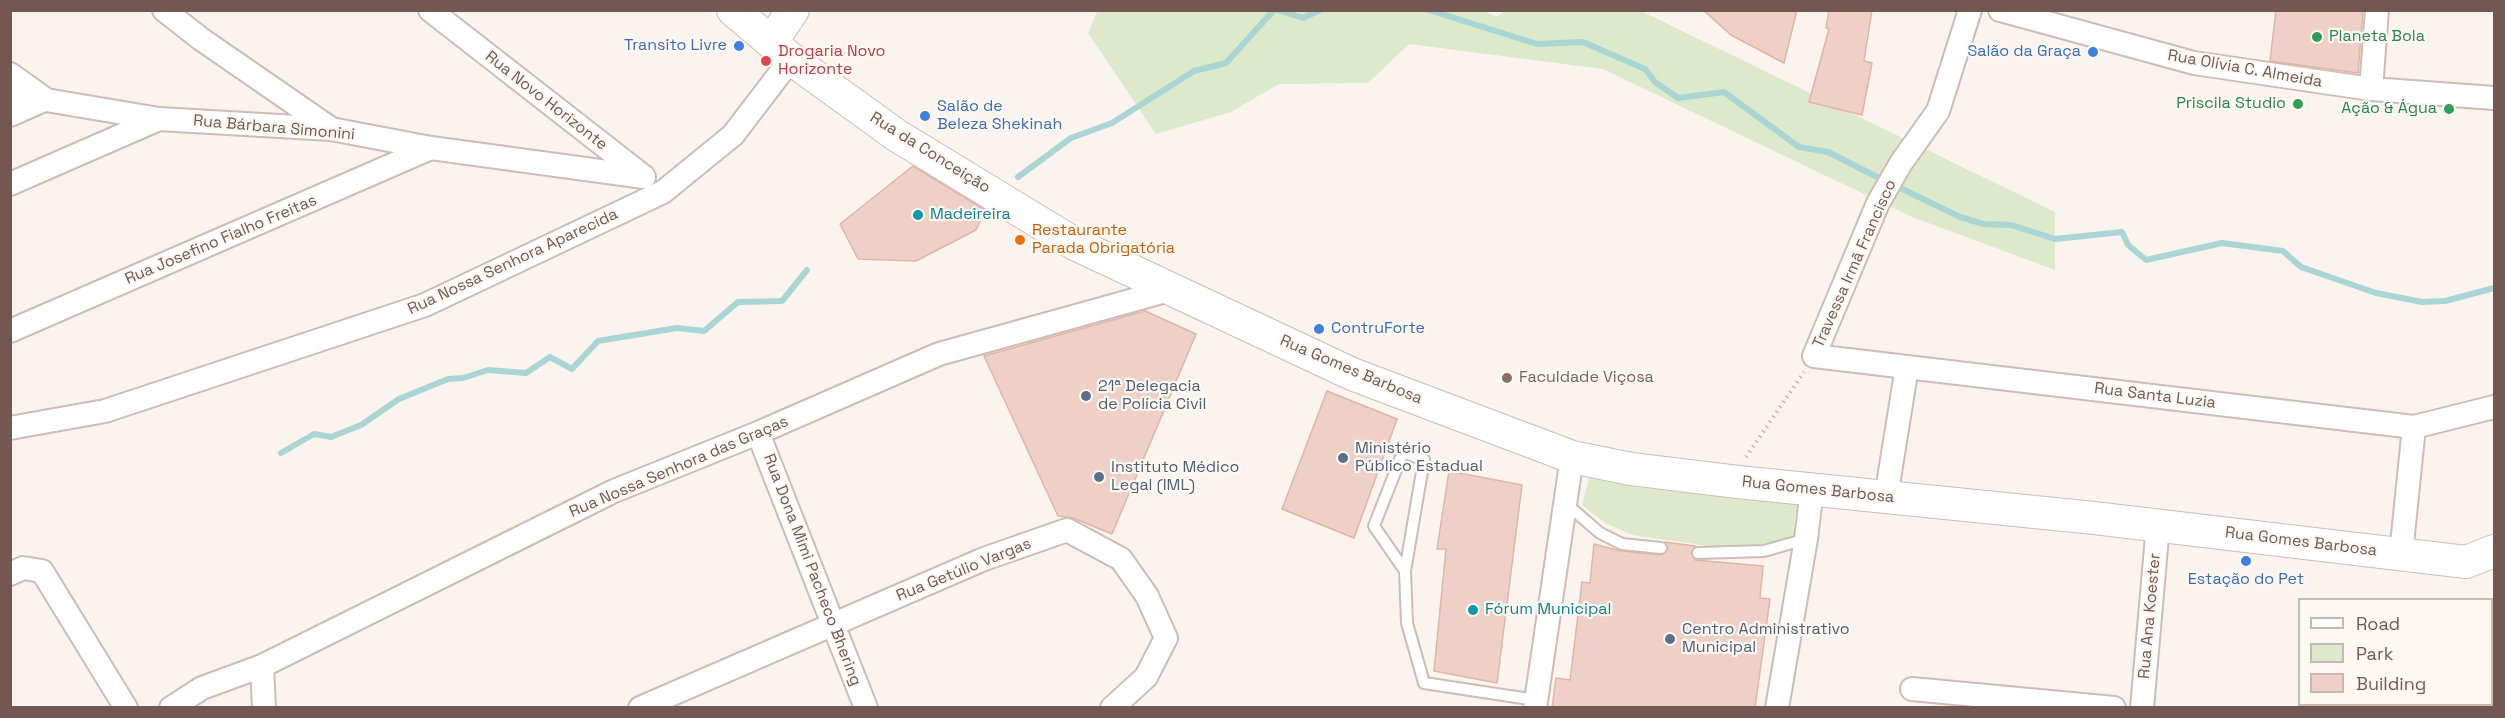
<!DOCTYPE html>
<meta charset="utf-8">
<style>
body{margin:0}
#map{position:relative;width:2505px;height:718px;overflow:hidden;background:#fbf3ed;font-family:"Space Grotesk",sans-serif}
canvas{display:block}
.frame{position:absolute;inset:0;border:12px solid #755751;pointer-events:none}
.legend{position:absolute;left:2298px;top:598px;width:195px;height:108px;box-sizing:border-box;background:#fef8f3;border:2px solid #c7b8b2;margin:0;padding:8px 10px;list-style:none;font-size:18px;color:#755751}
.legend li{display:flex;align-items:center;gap:12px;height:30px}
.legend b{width:30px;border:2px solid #c7b8b2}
</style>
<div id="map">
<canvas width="2505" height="718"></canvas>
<div class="frame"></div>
<ul class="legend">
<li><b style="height:8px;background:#fff"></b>Road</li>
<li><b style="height:16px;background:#dce9cb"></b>Park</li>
<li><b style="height:16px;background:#eed0c6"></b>Building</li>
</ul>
</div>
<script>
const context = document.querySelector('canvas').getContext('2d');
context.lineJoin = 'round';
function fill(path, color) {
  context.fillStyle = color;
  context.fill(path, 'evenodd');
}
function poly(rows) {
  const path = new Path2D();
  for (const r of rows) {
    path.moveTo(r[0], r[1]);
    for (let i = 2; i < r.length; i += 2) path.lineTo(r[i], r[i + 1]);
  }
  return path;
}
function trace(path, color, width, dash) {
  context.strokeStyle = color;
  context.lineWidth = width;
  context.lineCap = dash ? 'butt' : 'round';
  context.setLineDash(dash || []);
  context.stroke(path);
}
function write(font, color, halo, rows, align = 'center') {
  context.font = font + ' "Space Grotesk",sans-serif';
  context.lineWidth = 4.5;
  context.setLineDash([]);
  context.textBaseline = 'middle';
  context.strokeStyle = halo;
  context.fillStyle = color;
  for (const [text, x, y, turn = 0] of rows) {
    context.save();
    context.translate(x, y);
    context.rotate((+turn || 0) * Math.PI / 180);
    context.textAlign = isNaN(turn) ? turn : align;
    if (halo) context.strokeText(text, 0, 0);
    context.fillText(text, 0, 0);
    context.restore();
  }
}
fill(poly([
 [1098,10,1483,10,1496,17,1507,10,1641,11,2055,212,2055,270,1912,217,1603,69,1409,44,1368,83,1279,84,1231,112,1156,134,1088,33],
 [1589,478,1640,488,1797,503,1792,538,1752,546,1716,547,1632,535,1605,523,1582,505]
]), '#dce9cb');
trace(poly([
 [1278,10,1303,18,1320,10],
 [1429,10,1537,44,1583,42,1645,69,1655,82,1678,98,1724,92,1799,147,1828,152,1885,181],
 [1018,177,1071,138,1112,123,1194,71,1226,63,1274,10],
 [1894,185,1960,217,1984,224,2011,225,2055,239,2122,232,2128,245,2146,260,2222,243,2283,251,2301,267,2376,293,2422,302,2445,301,2494,288],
 [281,453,314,434,331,437,361,425,399,399,448,379,463,378,488,370,526,373,550,357,572,369,598,341,677,328,704,331,738,302,782,301,807,270]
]), '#a9d5d4', 6);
const building = poly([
 [1703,10,1797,10,1784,63,1731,35,1703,10],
 [1829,10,1872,10,1864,61,1872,63,1862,115,1809,102,1829,29,1826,28,1829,10],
 [2276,10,2363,10,2358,73,2270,61,2276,10],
 [913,166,985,210,976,230,916,261,858,259,840,224,913,166],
 [1145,311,1196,334,1112,534,1073,518,1058,516,984,356,1145,311],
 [1327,391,1397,419,1354,538,1282,509,1327,391],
 [1449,471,1522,485,1497,683,1434,671,1446,549,1437,549,1449,471],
 [1665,542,1695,546,1691,553,1695,560,1763,566,1760,598,1770,599,1755,708,1552,708,1556,678,1570,680,1582,582,1590,583,1594,544,1621,551,1661,555,1668,549,1665,542]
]);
fill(building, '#eed0c6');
trace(building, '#e0b4a8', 1.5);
const lane = poly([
 [1564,502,1600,533,1622,544,1661,548],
 [1698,553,1764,551,1806,539],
 [1405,571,1374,526,1403,452,1424,460,1405,571,1407,623,1424,683,1536,700]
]);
const street = poly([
 [164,10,201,39,330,128],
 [430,10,643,176],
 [1970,10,1938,111,1901,163,1878,203,1814,356,2414,427,2494,407],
 [2000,10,2194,63,2371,89,2494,98],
 [10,74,45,99],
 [2371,89,2377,10],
 [10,97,46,100,159,119,331,129,431,148,644,177],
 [10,115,42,101],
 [10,184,159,119],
 [10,331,431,148],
 [10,428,105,411,425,305,663,192,733,135,791,59],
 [758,433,866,708],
 [1886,497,1907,367],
 [2401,554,2414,427],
 [10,574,23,568,42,571,126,708],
 [262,666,264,708],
 [1912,689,2114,708],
 [171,708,202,688,262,666,614,491,758,433,939,354,1173,289],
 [640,708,984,559,1067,530,1121,559,1147,596,1166,638,1146,677,1112,708],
 [1535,708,1572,457],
 [1777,708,1806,539,1812,489],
 [2142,708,2158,525]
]);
const secondary = poly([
 [733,10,791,59,896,135,1075,244,1352,374,1572,457,1631,469,1738,482,2094,518,2466,562,2494,551],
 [772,41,793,10]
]);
trace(lane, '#cfbcb5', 14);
trace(street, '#cfbcb5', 26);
trace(secondary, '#d2bbb3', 34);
trace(poly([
 [1746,457,1804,372]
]), '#d4b2a9', 4, [1.5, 4.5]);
trace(lane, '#fff', 10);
trace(street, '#fff', 22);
trace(secondary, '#fff', 32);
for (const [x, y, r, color] of [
 [2317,37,6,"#2e9e5b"],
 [739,46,6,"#3f7fe0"],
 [2093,52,6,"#3f7fe0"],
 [766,61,6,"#e0444e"],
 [2298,104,6,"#2e9e5b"],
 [2449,109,6,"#2e9e5b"],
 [925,116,6,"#3f7fe0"],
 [918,215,6,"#0f9aa8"],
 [1020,240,6,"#e8710a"],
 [1319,329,6,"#3f7fe0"],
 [1507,378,6,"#8d6e63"],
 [1086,396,6,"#5c6f8a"],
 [1343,458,6,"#5c6f8a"],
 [1099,477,6,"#5c6f8a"],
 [2246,561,6,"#3f7fe0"],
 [1473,610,6,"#0f9aa8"],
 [1670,639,6,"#5c6f8a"]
]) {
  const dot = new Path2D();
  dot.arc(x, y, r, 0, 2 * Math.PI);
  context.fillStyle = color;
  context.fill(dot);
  trace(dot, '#fef8f3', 2);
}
write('16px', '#27864d', '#fef8f3', [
 ["Planeta Bola",2329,37,"left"],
 ["Priscila Studio",2286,104],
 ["Ação & Água",2437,109]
], 'right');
write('16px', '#366cbe', '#fef8f3', [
 ["Transito Livre",727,46],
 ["Salão da Graça",2081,52],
 ["Salão de",937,107,"left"],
 ["Beleza Shekinah",937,125,"left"],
 ["ContruForte",1331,329,"left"],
 ["Estação do Pet",2246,580,"center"]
], 'right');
write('16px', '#be3a42', '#fef8f3', [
 ["Drogaria Novo",778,52],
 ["Horizonte",778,70]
], 'left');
write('16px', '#755751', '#fef8f3', [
 ["Rua Olívia C. Almeida",2245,69,10],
 ["Rua Novo Horizonte",546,101,38],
 ["Rua Bárbara Simonini",274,128,5],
 ["Rua da Conceição",930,153,32],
 ["Rua Josefino Fialho Freitas",221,240,-23],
 ["Rua Nossa Senhora Aparecida",513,262,-25],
 ["Travessa Irmã Francisco",1855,264,-66],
 ["Rua Gomes Barbosa",1351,370,23],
 ["Rua Santa Luzia",2155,396,7],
 ["Rua Nossa Senhora das Graças",679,467,-23],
 ["Rua Gomes Barbosa",1818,490,6],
 ["Rua Gomes Barbosa",2301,542,7],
 ["Rua Dona Mimi Pacheco Bhering",812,570,69],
 ["Rua Getúlio Vargas",964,570,-22],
 ["Rua Ana Koester",2150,616,-85]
]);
write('16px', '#0d838f', '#fef8f3', [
 ["Madeireira",930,215],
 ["Fórum Municipal",1485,610]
], 'left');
write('16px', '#c56008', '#fef8f3', [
 ["Restaurante",1032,231],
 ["Parada Obrigatória",1032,249]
], 'left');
write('16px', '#785e54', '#fef8f3', [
 ["Faculdade Viçosa",1519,378]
], 'left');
write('16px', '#4e5e75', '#fef8f3', [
 ["21ª Delegacia",1098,387],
 ["de Polícia Civil",1098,405],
 ["Ministério",1355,449],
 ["Público Estadual",1355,467],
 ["Instituto Médico",1111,468],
 ["Legal (IML)",1111,486],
 ["Centro Administrativo",1682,630],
 ["Municipal",1682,648]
], 'left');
</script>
